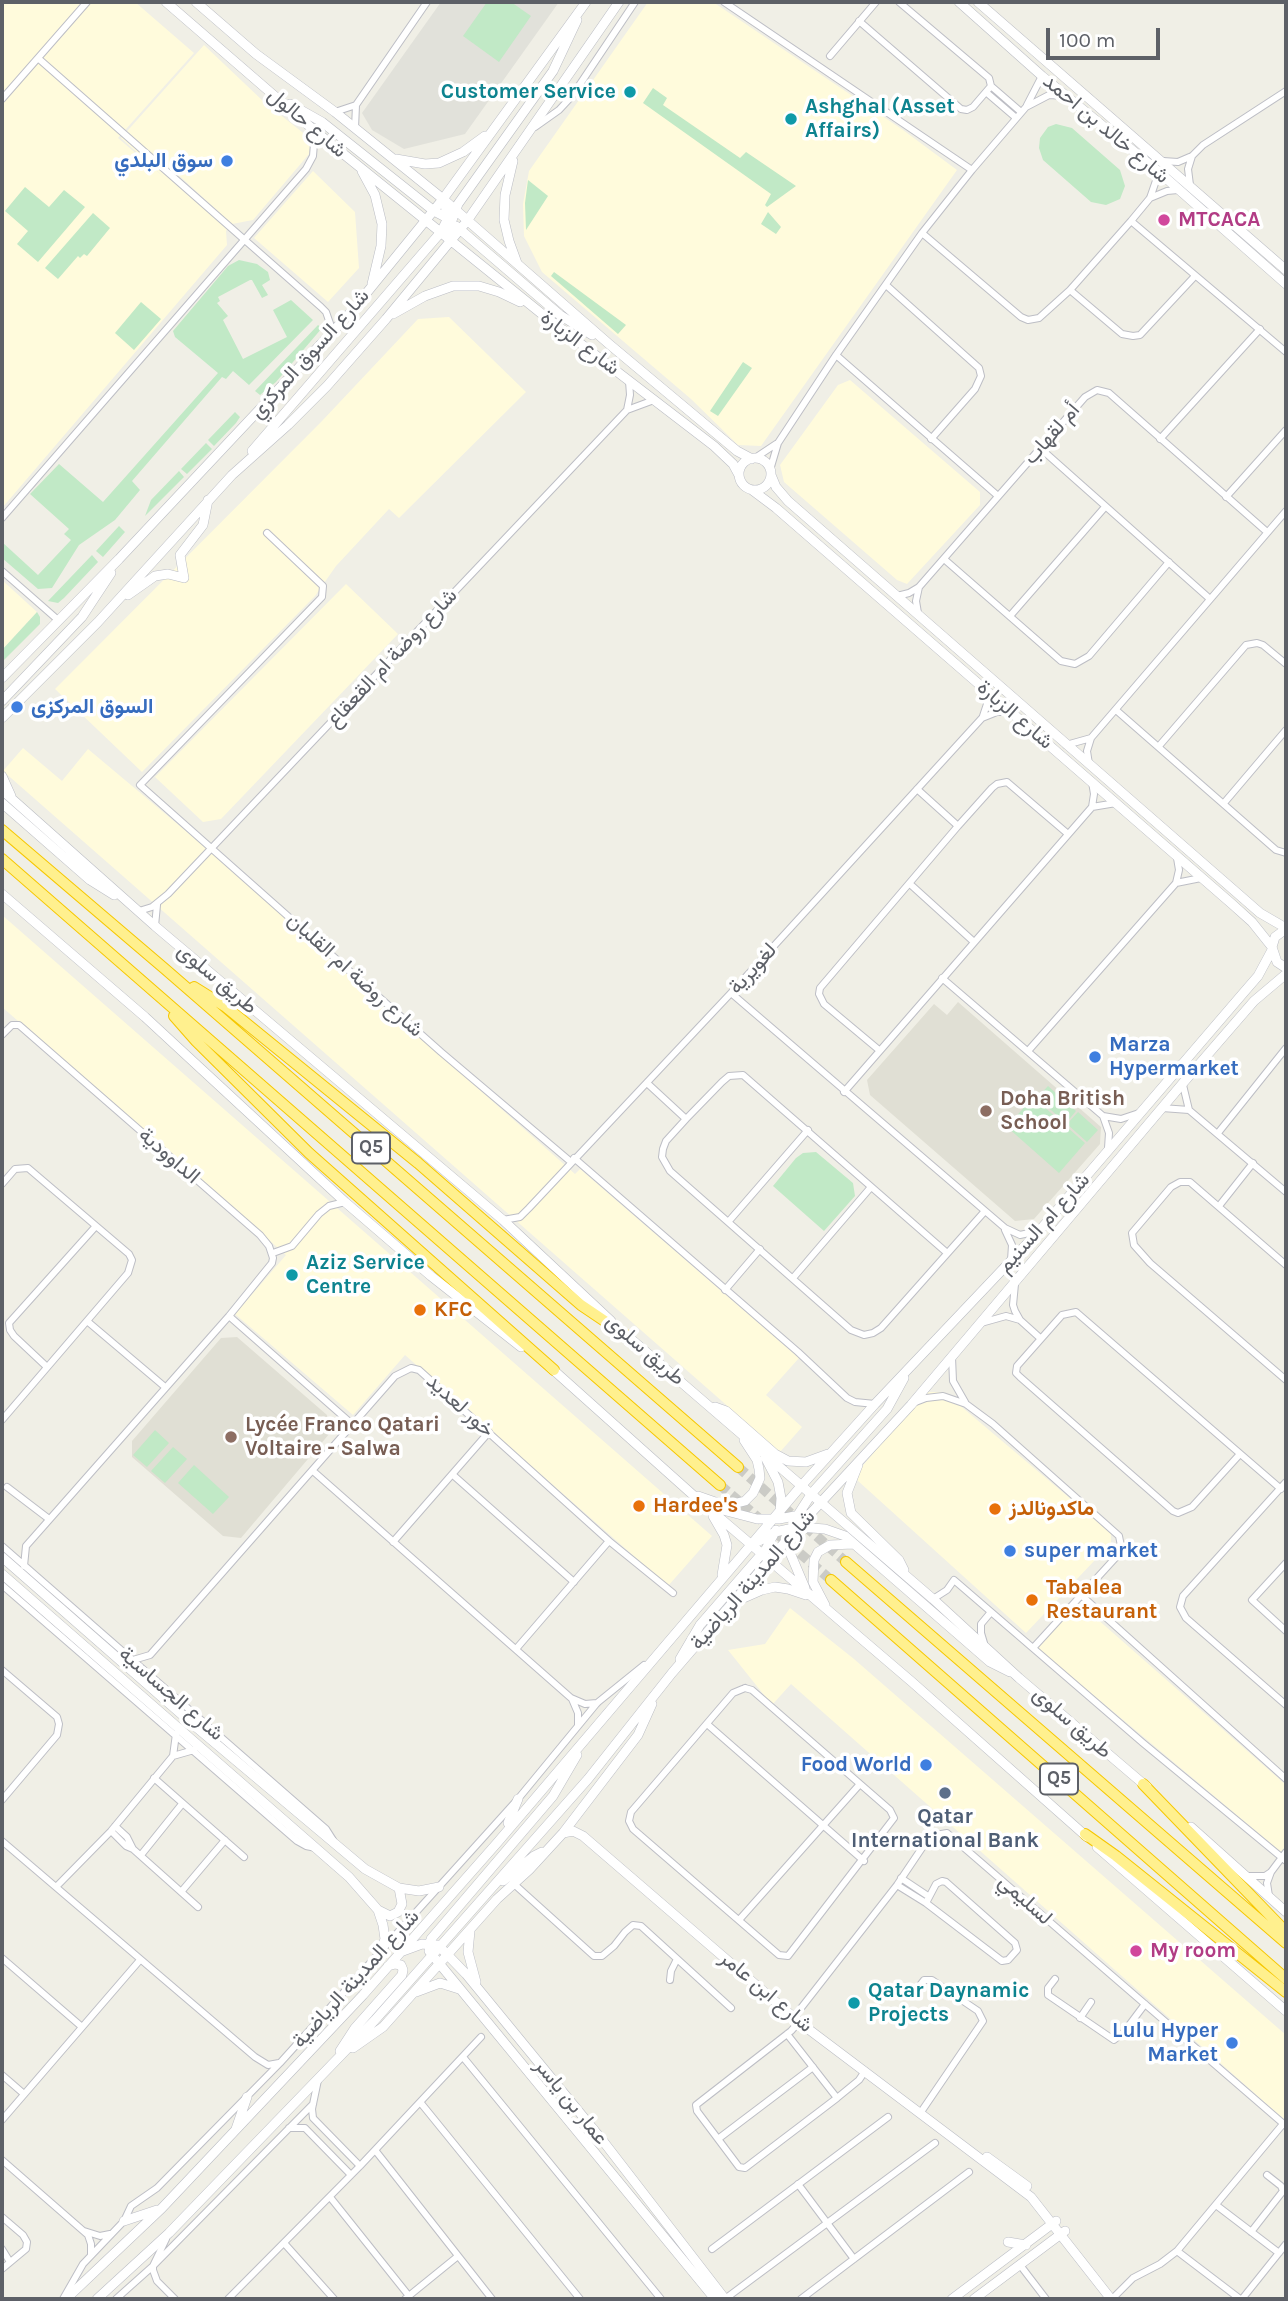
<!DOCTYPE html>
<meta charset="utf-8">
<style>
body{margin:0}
#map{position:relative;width:1288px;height:2301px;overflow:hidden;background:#f0efe6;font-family:Karla,sans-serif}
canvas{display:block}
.frame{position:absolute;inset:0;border:4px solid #5d6067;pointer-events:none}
.scale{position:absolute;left:1046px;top:28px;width:114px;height:32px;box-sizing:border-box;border:4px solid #5d6067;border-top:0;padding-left:9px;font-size:21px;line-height:24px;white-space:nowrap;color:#5d6067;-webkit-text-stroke:5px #fff;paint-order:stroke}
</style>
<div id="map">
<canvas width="1288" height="2301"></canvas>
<div class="frame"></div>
<div class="scale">100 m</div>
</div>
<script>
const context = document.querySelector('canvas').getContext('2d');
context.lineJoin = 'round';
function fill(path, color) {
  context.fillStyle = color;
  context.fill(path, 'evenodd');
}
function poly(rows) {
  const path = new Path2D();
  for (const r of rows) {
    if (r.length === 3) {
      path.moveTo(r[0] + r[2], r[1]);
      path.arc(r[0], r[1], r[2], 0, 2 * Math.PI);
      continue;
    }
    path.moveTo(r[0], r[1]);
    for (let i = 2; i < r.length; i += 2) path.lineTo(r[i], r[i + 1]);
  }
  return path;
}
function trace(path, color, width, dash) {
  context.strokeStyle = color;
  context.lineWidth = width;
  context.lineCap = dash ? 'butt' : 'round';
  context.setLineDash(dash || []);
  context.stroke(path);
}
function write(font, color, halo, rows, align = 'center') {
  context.font = font + ' Karla,Vazirmatn,sans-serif';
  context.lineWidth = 7;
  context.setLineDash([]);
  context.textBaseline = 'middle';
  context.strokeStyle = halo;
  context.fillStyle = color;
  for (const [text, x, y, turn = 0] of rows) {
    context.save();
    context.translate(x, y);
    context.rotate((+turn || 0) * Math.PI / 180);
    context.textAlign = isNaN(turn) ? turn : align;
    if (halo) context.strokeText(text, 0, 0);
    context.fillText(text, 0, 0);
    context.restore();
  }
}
fill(poly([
 [2,2,135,2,194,53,118,138,166,179,121,138,204,45,263,101,307,136,310,145,309,154,253,220,232,224,174,171,171,173,173,172,231,224,226,231,227,245,2,508],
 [648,2,713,2,903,130,957,170,761,446,738,445,691,399,542,272,524,236,523,204,529,171],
 [313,171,355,212,359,268,328,302,254,238],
 [449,317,526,392,399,518,389,509,336,566,315,596,142,772,55,689,322,421,418,319],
 [850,380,980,492,980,505,907,584,897,580,784,482,780,465,838,385],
 [2,580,37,612,2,650],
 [346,584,398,634,221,819,203,822,155,777],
 [23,748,62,781,88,749,200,843,575,1174,580,1169,799,1358,766,1395,802,1427,780,1452,3,771],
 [2,915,712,1536,668,1586,405,1355,353,1415,235,1314,286,1255,2,1007],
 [928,1392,944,1392,1111,1533,1111,1543,1026,1633,857,1480,856,1474,920,1397],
 [1079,1603,1286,1785,1286,1846,1281,1852,1036,1647],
 [790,1608,854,1659,1286,2035,1286,2121,791,1684,772,1705,728,1650,765,1644]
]), '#fffbdc');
fill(poly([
 [441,2,559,2,465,134,404,149,372,130,362,113]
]), '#e1e1da');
fill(poly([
 [958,1002,1101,1127,1100,1144,1034,1219,1015,1221,870,1095,867,1080,934,1004,947,1015],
 [237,1337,327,1415,330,1433,241,1538,223,1536,132,1457,132,1441,221,1338]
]), '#e0dfd4');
fill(poly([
 [487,2,511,2,531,16,499,62,463,36],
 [653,88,667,98,663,105,740,158,746,152,796,186,767,207,765,205,771,194,643,103],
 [1056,124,1072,128,1120,170,1125,186,1120,199,1106,205,1091,202,1043,160,1039,148,1040,138,1048,127],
 [528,180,548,196,526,230,525,203],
 [25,187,49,207,64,190,85,207,38,262,17,244,28,231,5,211],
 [768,212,781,227,776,234,761,224],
 [93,213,110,228,87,256,84,254,80,258,78,256,58,279,45,268],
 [239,260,257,264,268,272,270,280,262,285,268,295,262,298,252,280,250,280,218,297,220,301,217,303,228,316,223,320,243,359,287,337,273,310,291,300,313,320,249,385,233,371,226,379,222,377,132,481,140,490,115,520,79,545,52,588,38,589,2,558,2,542,38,575,71,540,64,534,69,529,30,494,59,464,103,502,218,373,175,337,173,331,228,266],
 [554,272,626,325,618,334,551,276],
 [141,302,161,319,134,350,115,333],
 [318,325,322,328,276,382,260,395,255,391],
 [743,362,752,368,718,416,710,411],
 [235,412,240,417,236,423,214,446,208,440],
 [206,443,212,449,187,474,181,469],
 [179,471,184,477,145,516,151,500],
 [119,526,125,532,103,557,96,551],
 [92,555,98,562,64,598,58,603,48,601],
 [37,612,40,617,40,624,2,662,2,650],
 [1048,1086,1076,1111,1066,1123,1037,1098],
 [1033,1097,1085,1143,1059,1173,1007,1127],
 [1078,1112,1098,1130,1087,1142,1067,1124],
 [816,1152,853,1183,855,1196,824,1231,773,1186,796,1158,803,1153],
 [155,1430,169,1443,147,1467,133,1455],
 [173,1447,187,1459,165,1483,151,1471],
 [194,1465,229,1497,213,1514,178,1483]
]), '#c1e9c6');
trace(poly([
 [738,1467,846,1562],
 [720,1485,831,1580]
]), '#cbcbc6', 10, [10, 5]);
const street = poly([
 [724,2,972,170],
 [899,2,989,78,991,86,1021,112],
 [859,21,961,109,967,110,973,107,991,86],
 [830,56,876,2],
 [39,59,321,307,326,312,333,332],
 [987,93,1015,117],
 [2,99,87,2],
 [1027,105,1042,76],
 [335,112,356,105],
 [535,127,559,110,572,96,635,2],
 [355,128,356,105,427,2],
 [1163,161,1178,162,1192,156,1203,145,1286,91],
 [1190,185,1188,169,1192,156],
 [1150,198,1167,191,1178,190],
 [1131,221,1286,352],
 [922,233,1021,317,1028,320,1039,318,1070,290,1131,221,1150,198,1159,172],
 [886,285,979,368,981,376,975,389,931,439],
 [1070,290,1122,334,1133,336,1140,335,1195,276],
 [836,355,998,496],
 [627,410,630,395,629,381],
 [1160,439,1260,329],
 [1040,448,1210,599],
 [755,458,776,444],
 [770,470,778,443,836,355,922,233,972,170,1026,107,1049,95,1065,96],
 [1226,497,1286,430],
 [2,518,306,169,313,156,315,131],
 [267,533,323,586,322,597,140,785,441,1052,571,1162],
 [944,559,1061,661,1075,664,1089,656,1169,562],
 [2,571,58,620],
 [897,596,909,593,919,587,1085,397,1097,390,1109,393,1267,532],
 [918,613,916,601,919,587],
 [1010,616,1105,507],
 [1116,710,1276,850,1286,853],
 [983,716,987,704,984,689],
 [1066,745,1091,738,1286,511],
 [1159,746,1246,645,1257,643,1263,645,1286,664],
 [1089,764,1087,751,1091,738],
 [1092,782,1094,794,1092,807],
 [917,789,958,826],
 [1224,803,1286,730],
 [1176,883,1201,878],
 [910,884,974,942],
 [139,911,152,907,168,894,627,410,654,400],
 [155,926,157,905],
 [942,978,1103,1116,1121,1119,1139,1113],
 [731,993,1005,1228,1020,1235,1038,1231],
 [2,1035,12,1025,19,1025,260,1235,269,1246,273,1258,272,1263,229,1316,26,1546,24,1566],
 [879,1050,824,1004,819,994,820,988,958,826,992,788,997,784,1007,782,1068,834],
 [1028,1051,1176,883,1179,870,1177,858],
 [647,1083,686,1119],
 [1183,1085,1189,1110],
 [844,1092,1092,807,1116,803],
 [1162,1108,1189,1110,1286,1192],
 [1103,1116,1109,1133,1108,1148],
 [1218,1133,1286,1048],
 [574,1158,798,1352,847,1398,855,1402,875,1404],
 [2,1184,15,1169,28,1168,129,1254,132,1260,128,1273,2,1420],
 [1219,1206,1253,1163],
 [503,1220,520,1217,529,1208,731,993,982,718,997,712,1009,712],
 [729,1221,808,1130],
 [1005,1230,1012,1245,1011,1260],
 [946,1252,743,1075,729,1076,722,1082,686,1119,666,1141,663,1149,662,1157,670,1171,851,1330,864,1335,873,1333,881,1328,985,1211],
 [273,1253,292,1246,319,1214,329,1206,345,1202],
 [1286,1265,1190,1182,1180,1182,1171,1187,1132,1233,1134,1245,1150,1263,1286,1380],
 [793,1278,871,1187],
 [1015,1284,1013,1305,1015,1311,1020,1320,1040,1338],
 [725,1290,760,1249],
 [229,1316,353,1425],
 [87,1321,165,1387],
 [981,1323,1006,1316,1020,1320],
 [952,1357,953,1381,965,1402],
 [47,1367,14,1336,10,1330,9,1323,96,1226],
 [913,1403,926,1398,943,1396,966,1404,993,1424,1119,1536,1121,1546,1118,1555,1033,1648],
 [1240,1454,1192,1507,1178,1513,1173,1511,1020,1377,1016,1373,1017,1366,1062,1315,1076,1312,1281,1489],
 [313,1471,571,1698,585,1704,597,1703],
 [453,1475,574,1582],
 [1286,1482,1183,1596,1180,1607,1186,1618,1286,1705],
 [7,1487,49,1519],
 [393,1542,489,1432],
 [2,1546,326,1829,333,1840],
 [1286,1563,1252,1600,1286,1631],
 [2,1585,297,1841,306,1846,316,1848],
 [1082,1596,1286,1779],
 [933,1599,947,1590,954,1580,1143,1743,1286,1861],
 [984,1643,981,1633,981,1624,991,1612],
 [516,1649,609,1541],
 [133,1660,150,1655,395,1376,411,1368,419,1370,609,1541,673,1593],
 [2,1670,57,1717,59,1724,57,1735,2,1800],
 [745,1688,752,1690,890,1810,894,1818,788,1956,779,1955,633,1829,629,1821,631,1812,733,1693,745,1688],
 [572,1699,578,1713,578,1725],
 [707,1724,864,1861],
 [173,1756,176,1734],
 [154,1778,244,1857],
 [115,1826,127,1837,133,1849],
 [111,1831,126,1846,133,1849,198,1907],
 [2,1841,255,2057,268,2065,279,2063],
 [141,1855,182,1804],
 [1246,1876,1265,1876,1271,1872],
 [901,1878,928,1896],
 [514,1884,594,1956,602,1956,614,1946,625,1932,633,1925,641,1926,731,2008],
 [897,1885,926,1903,1002,1961,1008,1960,1017,1950,1015,1943,946,1882,942,1881,936,1884,926,1903],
 [56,1887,111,1831,173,1756,194,1750],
 [181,1892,225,1840],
 [1269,1896,1267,1883,1271,1872,1286,1852],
 [739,1920,860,1784],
 [2,1958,82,2027],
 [1055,1979,1048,1988,1048,1995,1114,2040,1124,2032,1145,2004],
 [670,1980,671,1971,677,1959],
 [917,1989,924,1980,932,1980,978,2011,983,2021,921,2112],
 [794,2017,897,1885,930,1836,947,1833,1286,2126],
 [1080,2018,1091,2002],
 [799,2022,791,2031,696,2105,697,2111,739,2167,745,2168,837,2098,859,2080,865,2071],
 [787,2034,837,2098],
 [463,2057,661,2299],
 [2,2075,24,2094],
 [318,2080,312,2109,313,2118,360,2166],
 [420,2102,580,2299],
 [2,2120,140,1960],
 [289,2128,305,2128,351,2175],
 [718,2139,813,2067],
 [375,2150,492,2299],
 [2,2160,88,2235,91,2244,91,2255],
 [798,2184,854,2259],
 [330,2197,409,2296],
 [1216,2205,1279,2253],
 [2,2217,23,2235,27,2242,26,2249,2,2269],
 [84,2231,100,2236,110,2234],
 [1251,2232,1283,2191,1281,2186,1267,2175],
 [166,2239,153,2266,153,2270,157,2281,175,2299],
 [284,2243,334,2299],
 [2,2249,10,2262],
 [712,2249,888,2117],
 [1177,2251,1240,2299],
 [1020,2265,1046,2299],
 [63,2299,83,2264,124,2221,131,2206,157,2188,280,2063,518,1799,597,1703,644,1665],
 [116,2299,153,2266,313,2104],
 [228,2299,360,2166,481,2037],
 [405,2299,458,2256],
 [725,2299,935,2143],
 [801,2299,969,2172],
 [1112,2299,1133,2278,1160,2264,1177,2251,1283,2124],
 [1242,2299,1286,2244]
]);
const secondary = poly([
 [166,2,315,131,542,314,714,446,733,464,739,475],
 [196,2,256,54,335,112,443,199,609,344,737,451,752,459],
 [959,2,1042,76,1159,172,1286,284],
 [978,2,1286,270],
 [290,104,322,122,434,211,451,220],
 [396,159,425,164,439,163,463,152,485,136],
 [513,161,505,195,504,220,509,241,517,263],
 [362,171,375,195,382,224,381,246,372,284],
 [456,226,560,315,592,335],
 [451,240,451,223,458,204,553,71,577,20],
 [393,314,425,296,453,286,479,286,499,292,520,302],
 [252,451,441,232,448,218,444,201],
 [755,474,16],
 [771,475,776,487,788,501,1260,913,1286,928],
 [752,490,776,508,1232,904,1252,922,1272,947],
 [184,578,180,555,203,525,208,500],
 [128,595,155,576,168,574,184,578],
 [2,678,119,559,351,312,443,199,586,2],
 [2,701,82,617,111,573],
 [2,718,98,622,232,475,288,425,327,386,386,319,467,221,619,2],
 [2,776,11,796],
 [2,790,155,926,503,1220,611,1321],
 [2,803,90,880,114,895],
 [2,894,145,1017,345,1202,431,1276,521,1347],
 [1286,929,1275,937,1272,947,1277,962,1286,968],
 [624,1333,933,1599,1019,1678,1147,1787],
 [550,1367,693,1495,912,1682,1087,1837],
 [715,1407,726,1411,775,1454,788,1461,806,1462,828,1454],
 [765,1457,778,1482,781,1498,780,1513],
 [858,1465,847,1493,851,1513,899,1560,904,1570],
 [698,1496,718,1503,733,1504,745,1501,753,1493,760,1478,759,1469,757,1460,744,1440],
 [711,1507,757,1519,779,1519,800,1515],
 [713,1516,724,1535,727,1545,722,1575],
 [759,1541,775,1532,798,1527,825,1529,845,1536,990,1662,1010,1672],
 [2,1557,196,1727,365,1869,399,1888,419,1891,439,1887],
 [2,1574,349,1877,378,1910,383,1925,385,1939,380,1954],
 [805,1588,791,1555,790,1538,794,1521,812,1493,887,1409,904,1378],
 [737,1601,762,1590,775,1587,788,1589,806,1595],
 [825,1605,813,1582,814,1560,818,1552,830,1545,853,1544],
 [680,1659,700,1625,766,1549,776,1530],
 [577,1755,553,1796,431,1939,429,1951,715,2299],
 [508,1823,518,1799],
 [1191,1827,1286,1912],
 [563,1833,573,1831,583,1836,799,2022,1031,2197,1111,2299],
 [1097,1847,1286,2011],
 [503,1881,534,1856,542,1852],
 [378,1910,390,1916,398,1912,402,1904,399,1888],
 [470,1931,468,1952,476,1982],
 [403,1951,422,1944,438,1945,466,1974,603,2141,725,2299],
 [416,1992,440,1983,459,1989],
 [353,2048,383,2027,497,1899,529,1870,563,1833,638,1735,652,1704],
 [340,2051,355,2028,402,1975,403,1970,401,1965,395,1964,388,1966],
 [236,2129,247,2097],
 [987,2157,1027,2186],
 [124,2221,157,2210],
 [1008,2242,1026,2245],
 [66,2299,162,2208,363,1995,497,1843,802,1485,875,1404,1040,1230,1245,991,1258,976,1272,950],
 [97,2299,169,2233,375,2020,588,1779,672,1673,798,1527,911,1405,1183,1083,1254,1001,1286,974],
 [952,2299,1056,2221],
 [974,2299,1065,2231]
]);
const highway = poly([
 [2,830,165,969,738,1467],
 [2,859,720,1485],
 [194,987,226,1007,418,1163,581,1305,627,1336],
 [174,1016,196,1041,309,1153,554,1370],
 [846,1562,1286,1943],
 [831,1580,1286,1979],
 [1143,1784,1286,1932],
 [1085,1834,1116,1856,1286,1992]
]);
trace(street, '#bdbec5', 8);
trace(secondary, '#bbbdc4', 10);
trace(highway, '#f6c700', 12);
trace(street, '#fff', 6);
trace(secondary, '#fff', 9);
trace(highway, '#fff08e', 10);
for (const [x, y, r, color] of [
 [630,92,7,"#0f9aa8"],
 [791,119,7,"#0f9aa8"],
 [227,161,7,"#3f7fe0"],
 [1164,220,7,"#d1479c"],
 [17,707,7,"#3f7fe0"],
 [1095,1057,7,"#3f7fe0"],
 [986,1111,7,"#8d6e63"],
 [292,1275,7,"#0f9aa8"],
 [420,1310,7,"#e8710a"],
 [231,1437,7,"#8d6e63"],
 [639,1506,7,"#e8710a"],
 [995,1509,7,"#e8710a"],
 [1010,1551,7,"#3f7fe0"],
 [1032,1600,7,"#e8710a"],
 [926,1765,7,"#3f7fe0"],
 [945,1793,7,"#5c6f8a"],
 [1136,1951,7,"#d1479c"],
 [854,2003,7,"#0f9aa8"],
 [1232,2043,7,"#3f7fe0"]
]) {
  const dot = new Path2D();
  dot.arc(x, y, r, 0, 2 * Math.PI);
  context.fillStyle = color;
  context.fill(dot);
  trace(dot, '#fff', 2.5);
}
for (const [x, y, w] of [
 [371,1148,38],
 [1059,1779,38]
]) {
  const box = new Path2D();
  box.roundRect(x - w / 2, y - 15.5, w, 31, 5);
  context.fillStyle = '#fff';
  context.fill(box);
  trace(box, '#5d6067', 2);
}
write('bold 19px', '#5d6067', null, [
 ["Q5",371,1148],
 ["Q5",1059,1779]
]);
write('bold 21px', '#0d838f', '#fff', [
 ["Customer Service",616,92,"right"],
 ["Ashghal (Asset",805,107],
 ["Affairs)",805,131],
 ["Aziz Service",306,1263],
 ["Centre",306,1287],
 ["Qatar Daynamic",868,1991],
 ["Projects",868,2015]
], 'left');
write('21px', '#5d6067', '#fff', [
 ["شارع حالول",307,123,40],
 ["شارع خالد بن احمد",1106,129,40],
 ["شارع الزبارة",580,343,37],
 ["شارع السوق المركزي",310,354,-48],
 ["أم لقهاب",1052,434,-49],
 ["شارع روضة ام القعقاع",392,658,-47],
 ["شارع الزبارة",1015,715,41],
 ["لغويرية",753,969,-48],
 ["شارع روضة ام القلبان",355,975,42],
 ["طريق سلوى",217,979,40],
 ["الداوودية",169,1156,41],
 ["شارع ام السنيم",1044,1223,-48],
 ["طريق سلوى",645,1350,41],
 ["خور لعديد",460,1406,42],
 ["شارع المدينة الرياضية",753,1580,-49],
 ["شارع الجساسية",171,1694,41],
 ["طريق سلوى",1072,1723,41],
 ["لسليمي",1025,1900,42],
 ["شارع المدينة الرياضية",356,1979,-48],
 ["شارع ابن عامر",766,1992,40],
 ["عمار بن ياسر",571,2102,51]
]);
write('bold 21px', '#366cbe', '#fff', [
 ["سوق البلدي",213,161],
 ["السوق المركزى",31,707,"left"],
 ["Marza",1109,1045,"left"],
 ["Hypermarket",1109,1069,"left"],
 ["super market",1024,1551,"left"],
 ["Food World",912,1765],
 ["Lulu Hyper",1218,2031],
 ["Market",1218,2055]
], 'right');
write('bold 21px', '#b23c85', '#fff', [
 ["MTCACA",1178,220],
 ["My room",1150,1951]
], 'left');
write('bold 21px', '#785e54', '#fff', [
 ["Doha British",1000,1099],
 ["School",1000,1123],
 ["Lycée Franco Qatari",245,1425],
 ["Voltaire - Salwa",245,1449]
], 'left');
write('bold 21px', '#c56008', '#fff', [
 ["KFC",434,1310],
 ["Hardee's",653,1506],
 ["ماكدونالدز",1009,1509],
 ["Tabalea",1046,1588],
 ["Restaurant",1046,1612]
], 'left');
write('bold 21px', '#4e5e75', '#fff', [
 ["Qatar",945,1817],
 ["International Bank",945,1841]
]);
</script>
